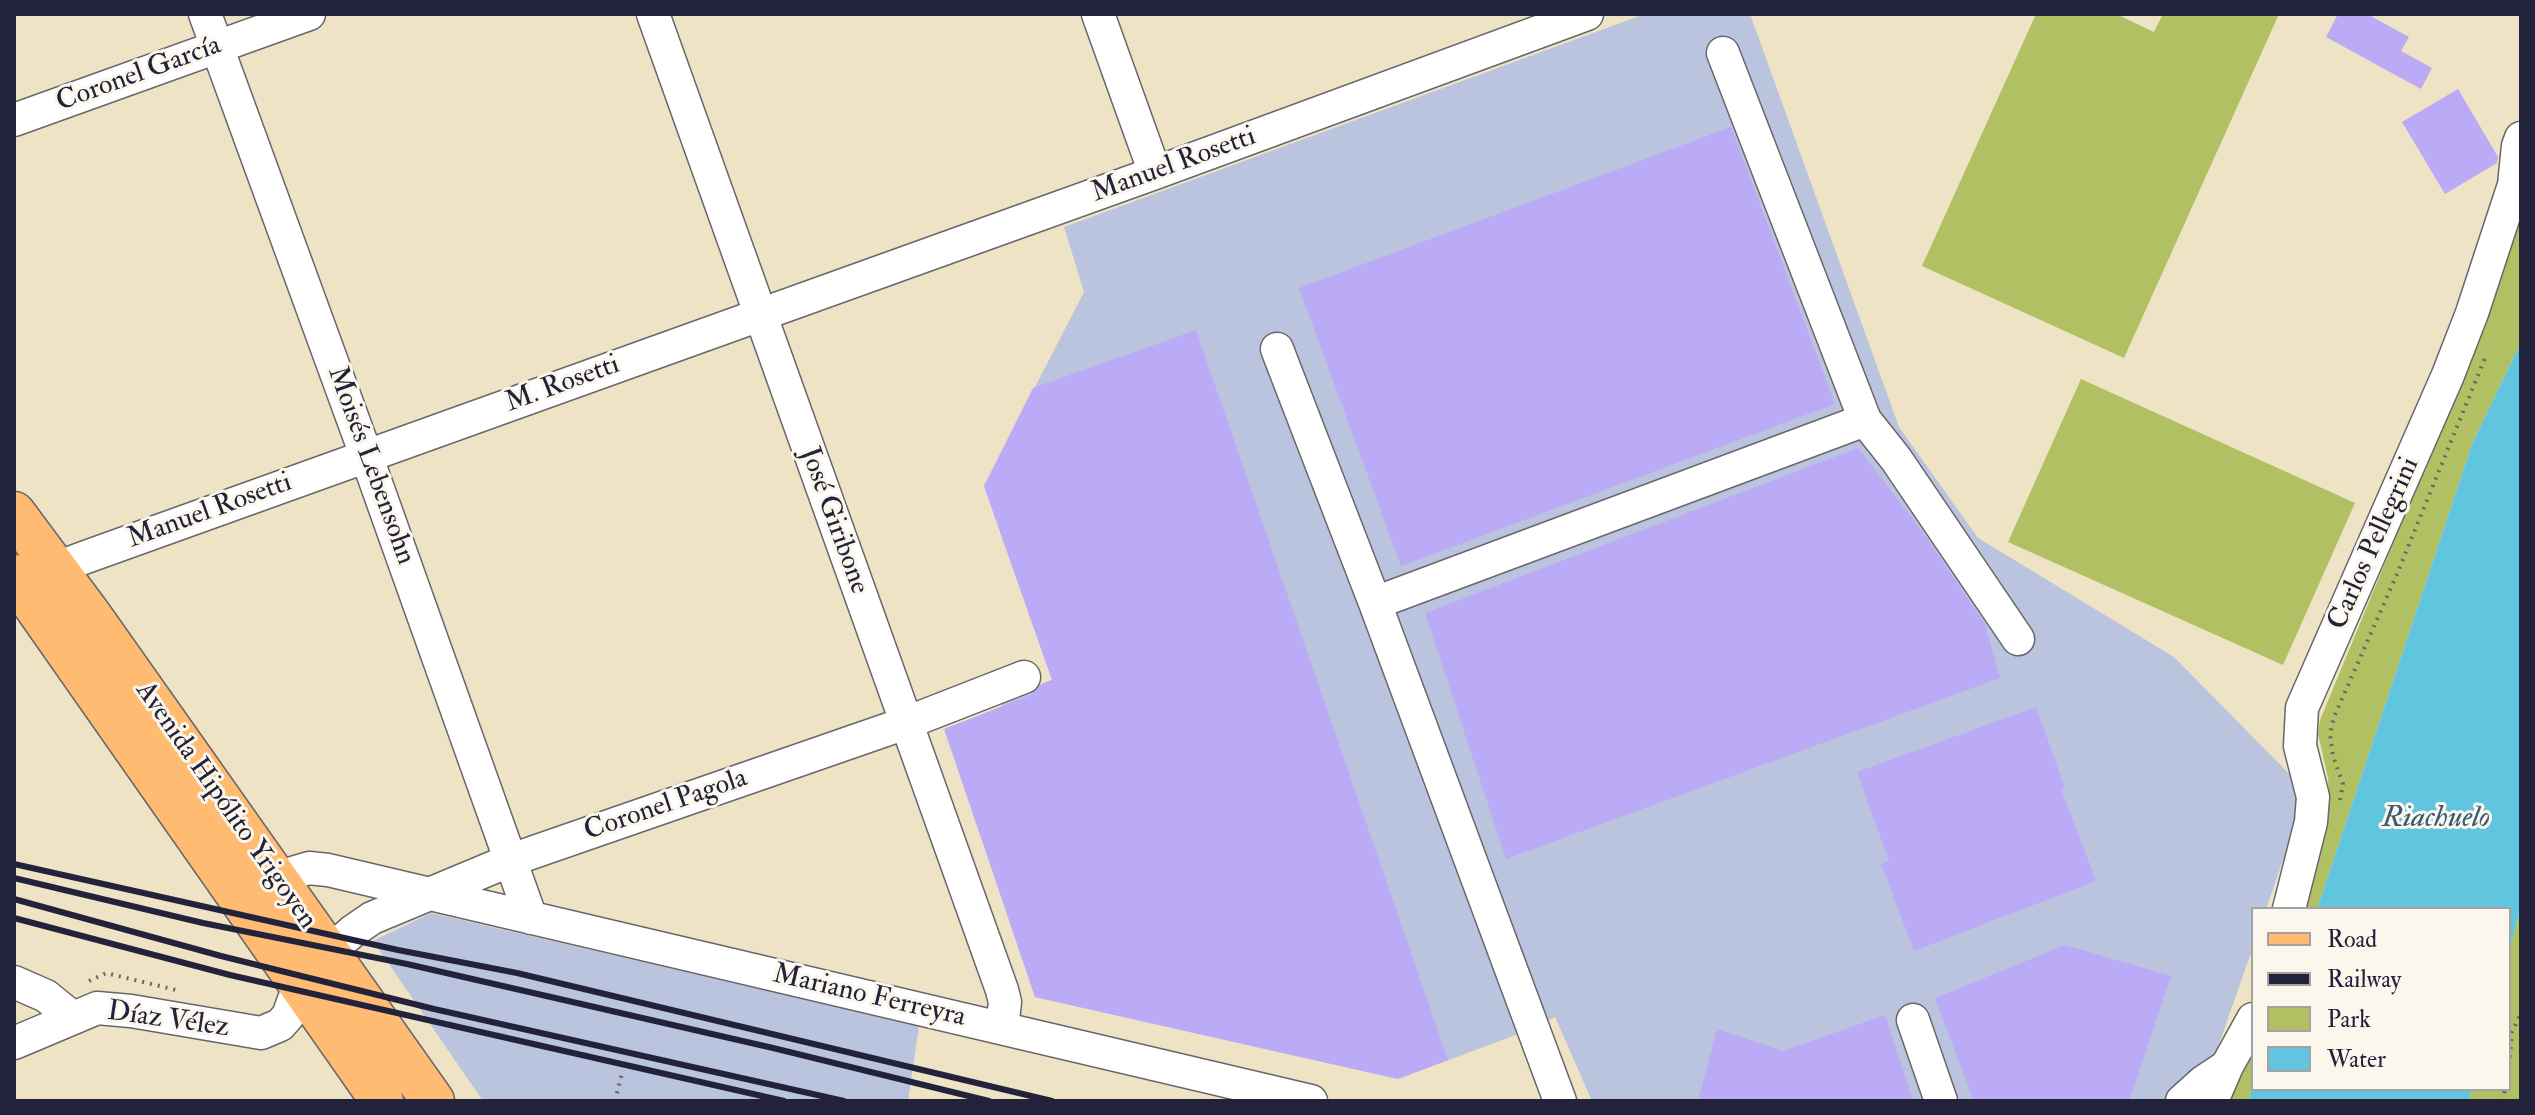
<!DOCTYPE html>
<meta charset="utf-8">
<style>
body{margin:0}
#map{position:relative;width:2535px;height:1115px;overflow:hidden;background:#eee3c4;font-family:"IM FELL Double Pica",serif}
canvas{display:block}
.frame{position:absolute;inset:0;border:16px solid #22223b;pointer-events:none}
.legend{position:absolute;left:2251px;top:907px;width:260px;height:184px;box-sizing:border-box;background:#fbf7ec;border:2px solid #a4a2a5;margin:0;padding:10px 14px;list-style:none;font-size:24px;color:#22223b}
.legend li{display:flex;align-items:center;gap:16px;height:40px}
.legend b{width:40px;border:2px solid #a4a2a5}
</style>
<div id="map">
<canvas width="2535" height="1115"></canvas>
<div class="frame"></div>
<ul class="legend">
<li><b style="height:10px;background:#ffbb71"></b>Road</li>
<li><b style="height:10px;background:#22223b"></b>Railway</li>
<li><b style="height:22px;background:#b0c063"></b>Park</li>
<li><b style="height:22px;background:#62c5e0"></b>Water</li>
</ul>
</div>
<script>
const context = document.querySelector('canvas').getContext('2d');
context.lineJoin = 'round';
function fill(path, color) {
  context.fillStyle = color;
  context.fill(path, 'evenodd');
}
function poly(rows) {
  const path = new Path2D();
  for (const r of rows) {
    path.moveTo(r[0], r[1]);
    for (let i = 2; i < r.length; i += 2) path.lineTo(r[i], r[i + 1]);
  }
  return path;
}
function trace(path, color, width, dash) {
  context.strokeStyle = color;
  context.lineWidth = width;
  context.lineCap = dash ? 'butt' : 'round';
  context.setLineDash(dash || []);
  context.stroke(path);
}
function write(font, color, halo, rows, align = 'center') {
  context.font = font + ' "IM FELL Double Pica",serif';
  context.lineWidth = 6;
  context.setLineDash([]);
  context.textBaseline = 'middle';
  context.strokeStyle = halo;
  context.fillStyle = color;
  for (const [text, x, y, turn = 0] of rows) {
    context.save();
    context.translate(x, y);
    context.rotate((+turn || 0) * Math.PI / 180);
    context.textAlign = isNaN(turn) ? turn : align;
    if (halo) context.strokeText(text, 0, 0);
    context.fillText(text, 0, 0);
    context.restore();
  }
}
fill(poly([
 [1645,14,1750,14,1899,427,1978,538,2174,657,2307,792,2266,909,2253,909,2253,947,2199,1101,1592,1101,1555,1017,1534,1028,1398,1079,1035,997,970,802,1025,783,1000,701,1052,680,984,486,1084,292,1064,227],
 [431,913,919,1026,908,1101,483,1101,373,941]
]), '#bac4de');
fill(poly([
 [2036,14,2116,14,2154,32,2163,14,2279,14,2124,358,1922,266],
 [2521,196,2521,342,2472,444,2317,909,2301,909,2329,797,2328,778,2318,734,2320,720,2470,358],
 [2081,379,2355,503,2283,665,2008,542],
 [2521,907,2521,1101,2468,1101,2472,1089,2509,1089,2509,951],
 [2253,1041,2253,1081,2249,1101,2224,1101]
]), '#b0c063');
fill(poly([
 [2521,342,2521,907,2509,951,2509,909,2317,909,2472,444],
 [2253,1081,2253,1089,2472,1089,2468,1101,2249,1101]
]), '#62c5e0');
fill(poly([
 [2338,14,2367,14,2409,37,2401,51,2432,68,2421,89,2326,37],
 [2458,89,2498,157,2497,163,2445,194,2402,122],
 [1731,127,1835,404,1401,566,1299,288],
 [1196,330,1448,1060,1398,1079,1035,997,944,729,1031,695,1041,684,1052,680,984,486,1033,388],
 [1858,448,1919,527,1985,624,2000,678,1506,859,1425,613],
 [2036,707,2065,788,2061,789,2096,881,1914,951,1881,864,1889,861,1857,772],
 [2065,945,2171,976,2129,1101,1974,1101,1935,998],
 [1885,1015,1913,1101,1698,1101,1717,1029,1783,1051]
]), '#bbaaf6');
const minor = poly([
 [205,14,366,455,531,918],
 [653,14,1002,990,1005,1002,1002,1028],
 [1098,14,1155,173],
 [14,120,309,14],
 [1277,349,1375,603,1560,1101],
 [1865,420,1896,459,2018,639],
 [39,580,54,569,86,557,1155,173,1587,14],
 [1375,603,1865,420,1723,53],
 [263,897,278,881,289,874,309,868,328,870,1311,1101],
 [2289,909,2311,822,2313,797,2300,746,2302,708,2448,375,2472,313,2514,185,2518,146,2521,138],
 [329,952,353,931,372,918,511,860,906,723,1024,677],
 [14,982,46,996,73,1018],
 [1913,1020,1941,1101],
 [14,1043,97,1008,131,1011,261,1033,280,1025,288,1016,300,983],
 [2182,1101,2203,1082,2224,1068],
 [2212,1101,2227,1066,2253,1019]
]);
const major = poly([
 [14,513,92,618,433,1101],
 [14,576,382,1101]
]);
trace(minor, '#69666b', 35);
trace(major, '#69666b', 45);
trace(poly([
 [2340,800,2343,784,2333,756,2330,734,2334,717,2397,574,2485,358],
 [89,981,106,973,176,990],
 [2509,1065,2512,1032,2521,1013],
 [615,1101,622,1073],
 [2503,1101,2505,1089]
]), '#69666b', 4, [2, 6]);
trace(minor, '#fff', 32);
trace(major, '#ffbb71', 42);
trace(poly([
 [14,864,398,950,517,973,1052,1101],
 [14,878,203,923,407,964,773,1048,989,1101],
 [14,899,221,956,434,1009,844,1101],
 [14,918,230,975,784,1101]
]), '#22223b', 6);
write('28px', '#22223b', '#fbf7ec', [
 ["Coronel García",139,75,-20],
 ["Manuel Rosetti",1174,166,-20],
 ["M. Rosetti",563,385,-20],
 ["Moisés Lebensohn",370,466,70],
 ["Manuel Rosetti",210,512,-20],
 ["José Giribone",833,521,70],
 ["Carlos Pellegrini",2375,544,-66],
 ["Avenida Hipólito Yrigoyen",225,806,55],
 ["Coronel Pagola",666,806,-19],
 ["Mariano Ferreyra",869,997,13],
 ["Díaz Vélez",168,1021,8]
]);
write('italic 30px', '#385b75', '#fbf7ec', [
 ["Riachuelo",2436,820]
]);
</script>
